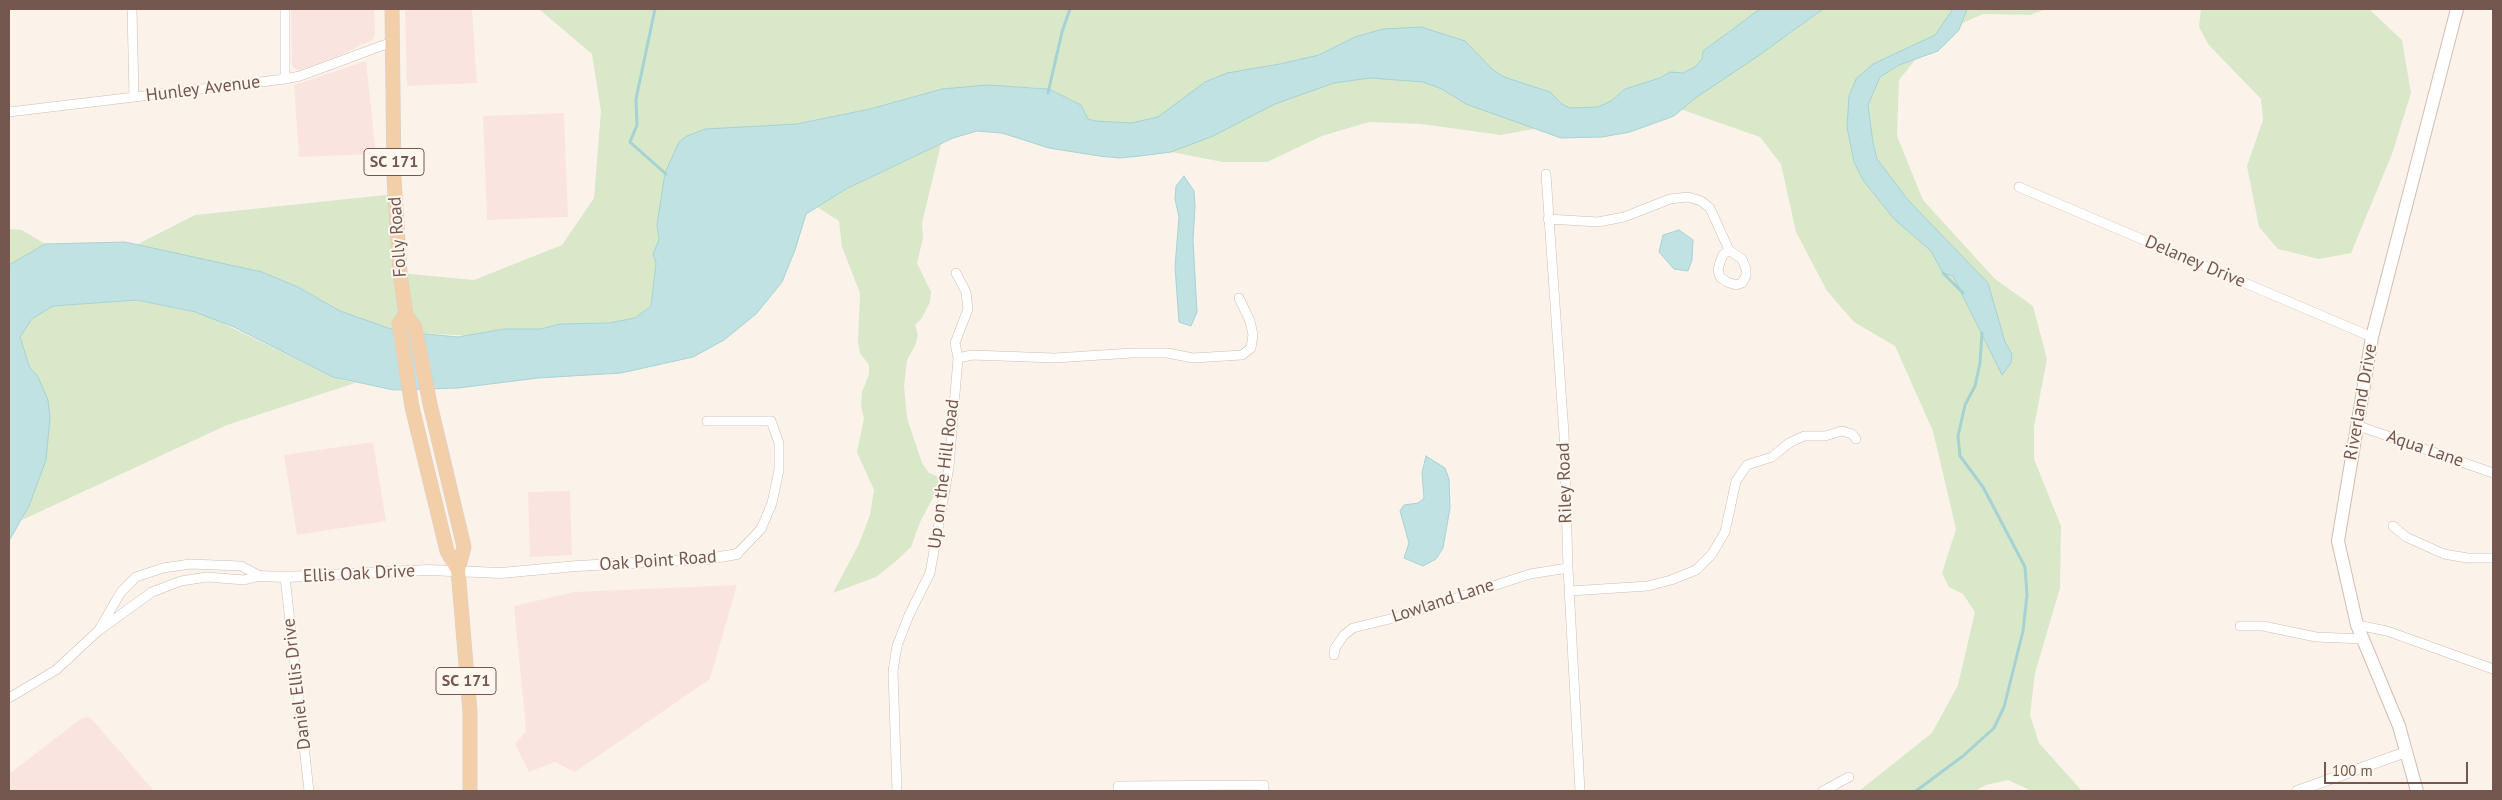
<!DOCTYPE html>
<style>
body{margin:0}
#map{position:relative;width:2502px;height:800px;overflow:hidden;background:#fbf3ea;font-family:"PT Sans",sans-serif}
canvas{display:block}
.frame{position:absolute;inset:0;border:10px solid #74584f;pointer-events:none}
.scale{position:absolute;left:2324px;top:762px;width:144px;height:22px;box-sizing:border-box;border:2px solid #74584f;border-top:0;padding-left:6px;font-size:15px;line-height:18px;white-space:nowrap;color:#74584f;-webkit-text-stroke:4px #fef7f0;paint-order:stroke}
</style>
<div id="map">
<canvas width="2502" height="800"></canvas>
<div class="frame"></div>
<div class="scale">100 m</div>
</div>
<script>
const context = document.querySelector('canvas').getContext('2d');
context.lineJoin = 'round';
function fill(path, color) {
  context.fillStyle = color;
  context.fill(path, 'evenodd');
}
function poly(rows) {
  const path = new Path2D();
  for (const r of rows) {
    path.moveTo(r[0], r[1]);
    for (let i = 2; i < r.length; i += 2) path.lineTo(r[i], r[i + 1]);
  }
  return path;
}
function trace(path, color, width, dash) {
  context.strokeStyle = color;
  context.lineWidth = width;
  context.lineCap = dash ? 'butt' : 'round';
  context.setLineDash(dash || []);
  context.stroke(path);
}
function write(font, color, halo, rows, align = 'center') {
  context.font = font + ' "PT Sans",sans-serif';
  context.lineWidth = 4;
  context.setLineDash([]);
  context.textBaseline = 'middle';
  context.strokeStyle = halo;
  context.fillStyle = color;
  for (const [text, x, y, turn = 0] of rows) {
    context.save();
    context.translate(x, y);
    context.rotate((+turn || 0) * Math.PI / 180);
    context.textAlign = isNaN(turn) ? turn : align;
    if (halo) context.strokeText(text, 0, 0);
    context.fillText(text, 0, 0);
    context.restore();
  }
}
fill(poly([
 [291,9,374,9,375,35,372,40,330,60,299,70,295,69,292,65],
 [405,9,472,9,477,83,407,86],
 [366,61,376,154,299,157,294,85],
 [564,113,568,217,487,220,483,116],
 [373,442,386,521,297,535,284,455],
 [570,491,572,555,530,557,528,492],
 [737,585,710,679,575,772,555,762,529,772,515,744,526,731,514,606,574,592],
 [90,717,154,791,9,791,9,772,13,771,82,718]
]), '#fae4df');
fill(poly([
 [539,9,2046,9,2030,15,1983,14,1935,35,1899,80,1897,136,1923,200,1995,279,2033,306,2047,359,2034,427,2034,459,2061,526,2060,588,2035,673,2030,715,2039,743,2082,791,2032,791,2008,780,1986,785,1975,791,1859,791,1932,733,1958,685,1975,612,1963,594,1949,587,1942,573,1956,529,1933,431,1895,346,1854,322,1827,291,1796,232,1781,164,1760,137,1683,110,1637,110,1501,135,1421,124,1369,122,1322,136,1267,162,1223,162,1171,152,1087,119,1081,105,1049,89,1032,87,942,89,870,109,794,125,679,142,672,158,657,225,659,240,653,254,656,263,651,306,635,318,609,323,560,324,541,329,504,329,471,336,406,332,375,324,340,311,298,287,262,272,136,245,195,215,395,194,400,273,474,280,562,245,594,198,601,111,592,54],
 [2201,9,2369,9,2402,40,2411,93,2392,154,2351,253,2319,259,2278,249,2259,227,2247,166,2263,120,2261,99,2208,44,2199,27],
 [941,144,922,223,923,238,917,263,931,292,930,302,922,318,915,325,918,335,915,346,907,360,904,386,907,418,922,463,929,473,941,478,951,490,945,496,934,496,921,520,911,547,895,562,876,577,833,593,859,544,870,515,874,490,857,452,864,418,861,406,862,392,869,374,869,365,860,353,858,342,860,293,842,247,839,221,817,207,846,189],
 [9,229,22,230,45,244,9,265],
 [137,300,206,315,333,377,355,383,227,425,22,520,36,487,37,375,30,368,20,337,24,329,32,319,53,306]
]), '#d9e8c9');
const water = poly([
 [1760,9,1823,9,1758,56,1694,99,1674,116,1630,132,1602,137,1561,138,1466,104,1442,89,1423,82,1370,78,1334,83,1275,104,1213,136,1171,152,1140,156,1119,158,1099,156,1049,148,1002,133,977,131,953,138,846,189,806,214,795,250,782,282,756,314,724,340,693,357,621,373,538,378,458,388,394,390,333,377,234,327,195,312,137,300,53,306,32,319,20,337,30,368,37,375,48,400,50,418,46,460,29,506,9,541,9,265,45,244,125,242,262,272,298,287,340,311,388,328,406,332,458,337,504,329,541,329,560,324,609,323,635,318,651,306,656,263,653,254,659,240,657,225,665,173,679,142,687,136,705,129,797,124,870,109,942,89,987,85,1049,89,1081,105,1088,119,1095,121,1131,123,1158,117,1205,82,1227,73,1280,64,1319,55,1355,37,1383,29,1421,27,1465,41,1492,69,1504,77,1550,92,1562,104,1570,108,1598,107,1611,101,1625,89,1660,78,1670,72,1683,73,1695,67,1702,59,1703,51,1760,9],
 [1953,9,1967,9,1959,30,1938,51,1899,65,1880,77,1868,105,1873,143,1877,159,1908,200,1988,283,2005,342,2012,354,2011,363,2002,375,1953,276,1943,273,1931,251,1894,219,1863,180,1854,162,1847,127,1849,96,1856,79,1873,64,1935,35,1953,9],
 [1184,176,1194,191,1195,207,1193,240,1197,312,1191,326,1179,322,1175,267,1179,217,1175,199,1176,186,1184,176],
 [1679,230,1693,240,1692,260,1688,271,1674,269,1659,252,1663,235,1679,230],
 [1426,456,1445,468,1449,479,1450,508,1443,548,1436,559,1423,566,1404,558,1409,543,1400,511,1404,505,1418,503,1424,498,1422,473,1426,456]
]);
fill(water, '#c0e2e3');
trace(water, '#a7d2d4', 1);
trace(poly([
 [655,9,636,99,637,125,630,142,666,174],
 [1048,93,1062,32,1070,9],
 [1943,273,1963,293],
 [1916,791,1963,756,1994,728,2004,707,2023,631,2027,595,2025,567,1983,487,1960,456,1958,436,1965,405,1975,386,1980,363,1982,333]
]), '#a7d2d4', 3);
const minor = poly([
 [132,9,134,97],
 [285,9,285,79],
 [9,112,285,79,300,76,392,42],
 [1546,174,1564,434,1568,568,1580,791],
 [2019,187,2372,337],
 [1548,219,1598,222,1624,217,1670,199,1688,197,1701,201,1710,208,1729,250,1742,259,1746,269,1746,276,1742,283,1736,285,1727,282,1720,277,1718,270,1720,262,1723,255,1729,250],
 [958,358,972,355,1055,358,1132,353,1167,353,1193,358,1242,355,1251,348,1253,335,1250,321,1239,298],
 [707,421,771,421,779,443,779,470,772,503,761,529,737,554],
 [2356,425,2493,473],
 [2393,526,2406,537,2444,554,2467,558,2493,558],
 [285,577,309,791],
 [1570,591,1648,586,1671,580,1696,570,1712,554,1725,532,1736,481,1747,465,1772,457,1789,443,1804,436,1825,436,1842,431,1852,434,1856,439],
 [2357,625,2387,631,2493,669],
 [2240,626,2263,626,2316,637,2363,639],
 [100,628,121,592,136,577,163,568,190,564,241,566,260,576],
 [1334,655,1335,648,1344,635,1353,628,1398,617,1530,574,1568,568],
 [9,698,56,670,98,631,152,592,181,581,207,577,244,580,260,576],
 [897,791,893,671,897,646,909,615,930,573,949,467,958,358,955,343,968,309,966,292,956,273],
 [1118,791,1118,786,1264,785,1264,791],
 [1823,791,1849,777]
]);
const tertiary = poly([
 [260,576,285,577,428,570,501,573,577,566,708,559,737,554],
 [2297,791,2406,752]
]);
const secondary = poly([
 [2417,791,2399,726,2357,625,2338,541,2372,337,2457,9]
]);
const primary = poly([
 [392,9,394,178,400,273,406,315,415,327,430,404,464,547,458,570,470,712,470,791],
 [406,315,399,323,412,407,447,551,458,570]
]);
trace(minor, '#cebcb3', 10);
trace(tertiary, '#cebcb3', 11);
trace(secondary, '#d1bcb1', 14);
trace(primary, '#d8d0ce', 15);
trace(minor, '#fff', 9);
trace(tertiary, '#fff', 10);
trace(secondary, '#fff', 12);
trace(primary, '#f3cfa9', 14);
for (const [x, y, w] of [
 [394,162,60],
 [466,681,60]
]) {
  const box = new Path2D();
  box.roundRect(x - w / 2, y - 13.5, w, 27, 4);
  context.fillStyle = '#fef7f0';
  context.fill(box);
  trace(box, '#74584f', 1);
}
write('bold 16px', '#74584f', null, [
 ["SC 171",394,162],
 ["SC 171",466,681]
]);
write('18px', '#74584f', '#fef7f0', [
 ["Hunley Avenue",203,89,-7],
 ["Folly Road",398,237,-94],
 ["Delaney Drive",2195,262,23],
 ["Riverland Drive",2361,402,-80],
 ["Aqua Lane",2425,449,19],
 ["Up on the Hill Road",944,474,-83],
 ["Riley Road",1565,483,-92],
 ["Oak Point Road",658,561,-4],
 ["Ellis Oak Drive",359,574,-3],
 ["Lowland Lane",1443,601,-18],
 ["Daniel Ellis Drive",297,684,-97]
]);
</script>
